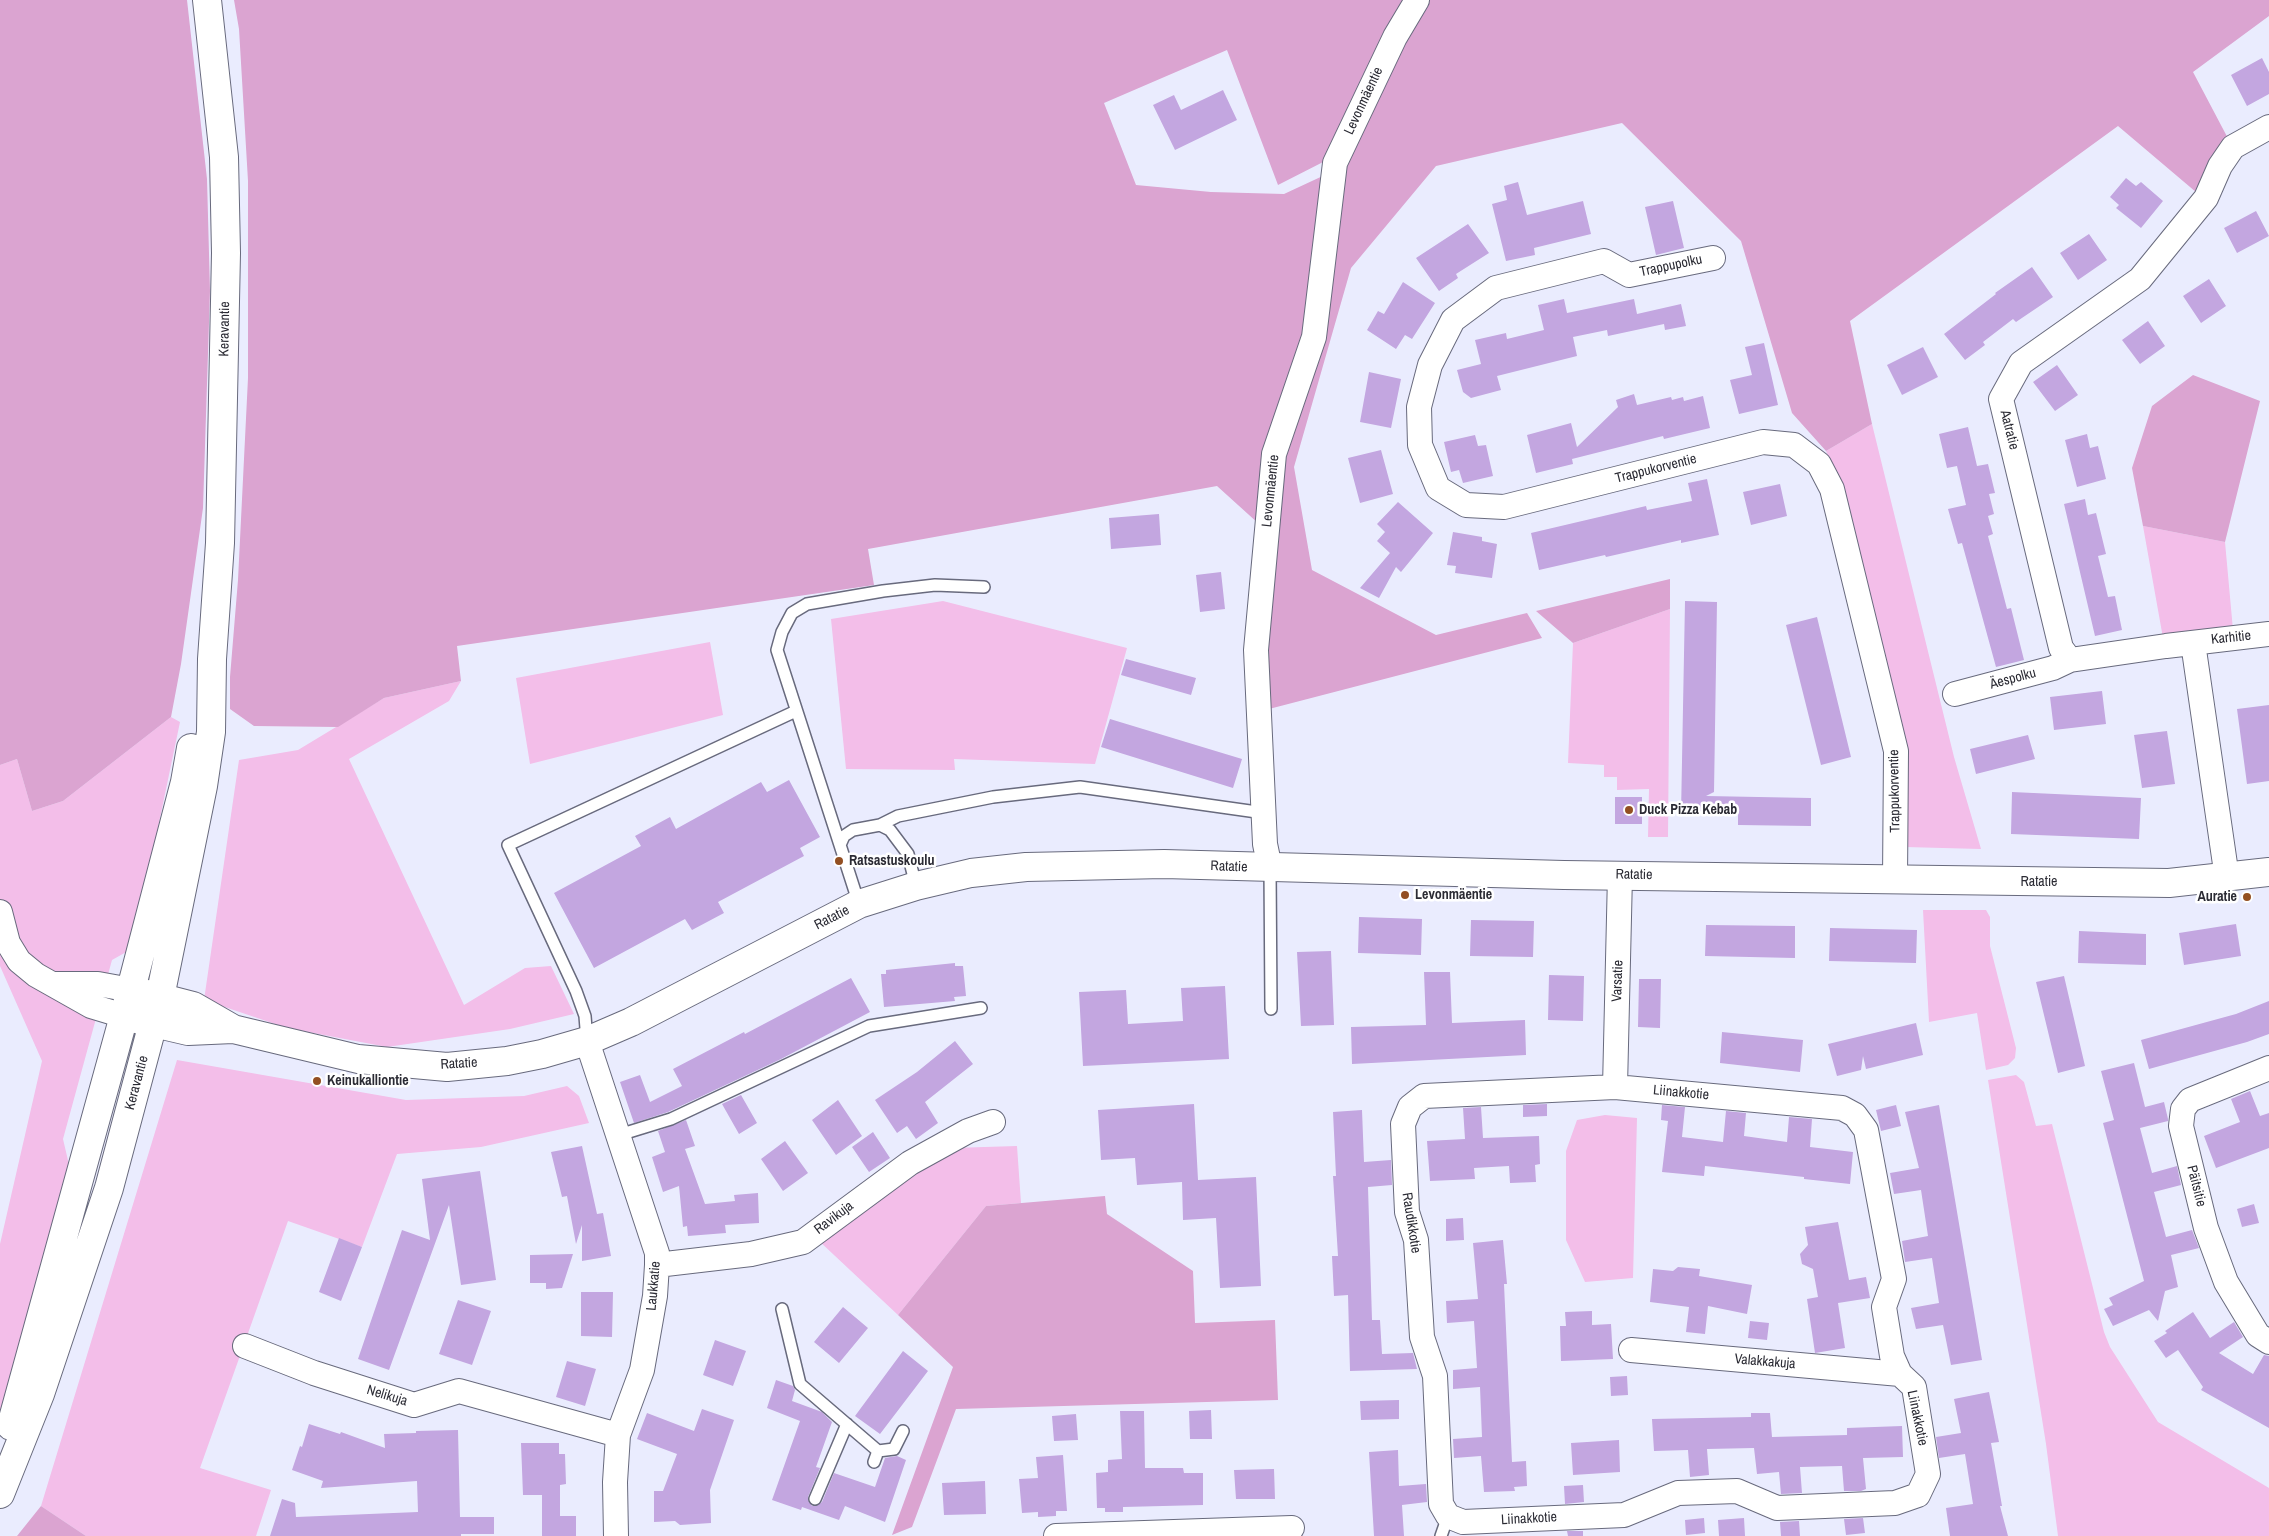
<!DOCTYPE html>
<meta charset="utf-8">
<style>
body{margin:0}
canvas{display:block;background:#eaecfe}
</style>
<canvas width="2269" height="1536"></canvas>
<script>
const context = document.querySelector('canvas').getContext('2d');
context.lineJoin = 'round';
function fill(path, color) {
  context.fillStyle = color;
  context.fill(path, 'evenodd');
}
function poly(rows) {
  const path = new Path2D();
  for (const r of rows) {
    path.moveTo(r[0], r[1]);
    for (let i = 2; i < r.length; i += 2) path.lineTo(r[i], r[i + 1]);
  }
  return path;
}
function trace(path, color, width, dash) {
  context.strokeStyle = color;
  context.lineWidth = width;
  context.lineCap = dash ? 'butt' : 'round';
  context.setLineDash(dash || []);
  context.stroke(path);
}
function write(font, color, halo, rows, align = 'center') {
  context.font = font + ' "Archivo Narrow",sans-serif';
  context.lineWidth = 5;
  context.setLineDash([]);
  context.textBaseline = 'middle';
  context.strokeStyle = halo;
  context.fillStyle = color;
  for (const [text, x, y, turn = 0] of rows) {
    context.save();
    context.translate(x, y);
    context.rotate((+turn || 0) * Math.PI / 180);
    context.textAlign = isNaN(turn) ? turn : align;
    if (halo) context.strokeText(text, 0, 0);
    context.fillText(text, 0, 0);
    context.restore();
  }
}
fill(poly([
 [1872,424,1954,757,1981,849,1905,847,1840,485,1826,451],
 [2143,526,2225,542,2233,630,2163,638],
 [943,601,1127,648,1095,764,954,759,955,770,846,769,831,619],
 [1670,609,1668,837,1648,837,1649,789,1617,790,1617,777,1604,777,1604,765,1568,763,1573,643],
 [710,642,723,715,530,764,516,678],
 [461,681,449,701,349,759,464,1005,525,968,551,966,574,1014,510,1029,387,1047,287,1028,204,1000,239,760,298,750,384,698],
 [171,717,180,722,136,933,128,951,112,960,63,1139,70,1169,0,1417,0,1244,42,1061,0,966,0,765,17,759,32,811,63,801],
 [1923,910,1986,910,1990,917,1990,946,2016,1048,2015,1058,2008,1065,1986,1070,1977,1013,1929,1022],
 [177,1060,406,1100,524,1096,567,1086,579,1096,589,1123,481,1147,397,1154,362,1247,288,1221,200,1468,271,1490,256,1536,86,1536,41,1506],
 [2016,1075,2024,1082,2036,1126,2052,1124,2104,1332,2110,1347,2158,1422,2269,1488,2269,1536,2058,1536,2046,1444,1988,1080],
 [1605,1115,1637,1118,1633,1278,1585,1282,1566,1240,1566,1151,1577,1120],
 [1017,1146,1021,1203,986,1206,898,1315,818,1240,952,1148]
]), '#f3bee9');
fill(poly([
 [0,0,187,0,207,179,210,291,203,508,181,664,171,717,63,801,32,811,17,759,0,765],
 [234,0,2269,0,2269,16,2193,72,2232,146,2203,198,2118,126,1850,321,1872,424,1826,451,1792,413,1741,241,1622,123,1436,166,1351,268,1294,467,1312,570,1436,635,1527,613,1542,638,1269,709,1262,649,1279,456,1319,336,1329,159,1278,185,1227,50,1104,103,1136,185,1211,192,1284,194,1327,174,1308,336,1259,524,1217,486,868,549,874,585,457,646,461,681,384,698,338,727,254,726,230,709,230,677,238,580,248,378,248,181,239,29],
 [2193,375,2260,401,2225,542,2143,526,2132,468,2152,406],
 [1670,579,1670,609,1573,643,1536,611],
 [1105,1196,1107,1214,1193,1271,1195,1323,1275,1320,1278,1400,956,1409,912,1527,892,1535,953,1367,898,1315,986,1206],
 [41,1506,86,1536,17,1536]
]), '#dba4d1');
fill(poly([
 [2262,58,2269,72,2269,94,2247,106,2231,75],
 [1223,90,1237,120,1175,150,1153,105,1174,95,1181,110],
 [2126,178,2136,186,2141,182,2163,201,2141,228,2116,208,2119,205,2110,197],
 [1518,182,1527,215,1583,201,1591,234,1534,248,1535,255,1506,261,1492,204,1507,200,1504,186],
 [1673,201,1684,248,1656,255,1645,207],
 [2256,211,2269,236,2237,253,2224,228],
 [1468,224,1489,253,1456,274,1458,278,1439,291,1416,258],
 [2089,234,2107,260,2078,280,2060,253],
 [2032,267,2053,297,2016,322,2013,319,1983,342,1985,345,1965,360,1944,334,1996,294,1995,293],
 [2209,279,2226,306,2201,323,2183,296],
 [1403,282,1435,303,1412,339,1405,335,1396,349,1367,330,1378,311,1384,314],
 [1564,299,1567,313,1634,299,1637,314,1681,304,1686,326,1665,330,1664,324,1608,336,1607,330,1573,337,1577,356,1497,376,1501,390,1471,398,1463,392,1457,370,1481,364,1475,340,1506,333,1507,339,1544,330,1538,305],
 [2148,321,2165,346,2140,364,2122,340],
 [1764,343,1778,405,1739,414,1730,380,1752,375,1745,347],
 [1923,347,1938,377,1902,395,1887,365],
 [2057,365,2078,395,2055,411,2033,382],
 [1369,372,1401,379,1391,428,1360,422],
 [1634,394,1637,405,1671,397,1672,400,1683,397,1684,401,1703,396,1710,428,1664,439,1663,436,1572,459,1573,464,1536,473,1527,435,1571,423,1577,447,1618,407,1616,400],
 [1968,427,1977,466,1988,464,1995,493,1989,494,1994,514,1988,516,1993,534,1988,536,2007,609,2011,608,2024,660,1996,667,1962,543,1958,544,1948,509,1966,505,1957,466,1947,468,1939,434],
 [2087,434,2090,448,2098,446,2106,479,2077,487,2065,440],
 [1475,435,1478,446,1486,445,1493,476,1463,483,1459,470,1451,472,1444,442],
 [1381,450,1393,494,1360,503,1348,458],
 [1707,479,1719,535,1681,543,1681,540,1606,557,1605,555,1539,570,1531,533,1646,506,1647,510,1692,501,1688,483],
 [1780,484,1787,516,1751,525,1743,492],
 [2085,499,2088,515,2096,513,2106,554,2098,556,2108,597,2115,596,2122,630,2095,636,2064,504],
 [1398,502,1433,533,1401,572,1396,567,1379,598,1360,588,1390,553,1377,541,1385,532,1377,524],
 [1159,514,1161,545,1111,549,1109,518],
 [1453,532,1482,537,1482,541,1497,544,1492,578,1455,573,1456,566,1447,565],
 [1221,572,1225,609,1200,612,1196,575],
 [1685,601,1717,602,1714,792,1706,796,1811,798,1811,826,1738,825,1738,815,1681,814],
 [1817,617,1851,757,1821,765,1786,625],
 [1126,659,1196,678,1191,695,1121,675],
 [2102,691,2106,724,2054,730,2050,697],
 [2269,705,2269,781,2247,784,2237,709],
 [1110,719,1242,759,1233,788,1101,747],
 [2167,731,2175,784,2142,788,2134,735],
 [2028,735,2035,759,1976,774,1970,749],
 [789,780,820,837,800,848,804,856,718,902,724,913,692,930,685,919,594,968,554,893,641,846,635,836,670,817,676,829,761,782,767,792],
 [2012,792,2141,798,2139,839,2011,834],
 [1615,797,1642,797,1642,824,1615,824],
 [1359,917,1422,919,1421,955,1358,953],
 [1471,920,1534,921,1533,957,1470,956],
 [2236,924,2241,956,2184,965,2179,933],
 [1706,925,1795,926,1795,958,1705,956],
 [1830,928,1917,930,1916,963,1829,961],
 [2079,931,2146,934,2146,965,2078,963],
 [1331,951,1334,1025,1301,1026,1297,952],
 [955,963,955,966,963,966,966,996,954,997,955,1001,884,1007,881,974,886,974,886,970],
 [1424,972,1450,972,1452,1023,1525,1020,1526,1055,1352,1064,1351,1027,1426,1025],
 [1549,975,1584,976,1583,1021,1548,1020],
 [2064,976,2085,1066,2058,1073,2036,982],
 [851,978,870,1012,781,1059,668,1112,634,1123,620,1082,640,1075,650,1102,682,1086,673,1069,744,1032,745,1034],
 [1639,979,1661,979,1660,1028,1638,1027],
 [1225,986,1229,1059,1083,1066,1079,992,1126,990,1128,1024,1183,1021,1181,988],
 [2269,1001,2269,1034,2247,1042,2149,1069,2141,1040,2236,1014],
 [1916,1023,1923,1055,1866,1069,1863,1056,1861,1070,1837,1076,1828,1044],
 [1722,1032,1803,1040,1800,1072,1720,1063],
 [955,1041,973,1064,925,1102,938,1123,916,1139,907,1126,897,1133,875,1100,917,1072],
 [2134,1063,2145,1107,2164,1102,2168,1119,2168,1121,2140,1128,2152,1173,2177,1166,2181,1185,2154,1192,2166,1237,2192,1230,2199,1248,2171,1255,2178,1287,2165,1291,2158,1321,2149,1310,2113,1326,2104,1309,2113,1305,2109,1298,2144,1281,2103,1123,2114,1120,2101,1071],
 [2250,1091,2260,1116,2269,1113,2269,1148,2216,1168,2204,1136,2240,1122,2231,1099],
 [741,1095,757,1123,739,1134,722,1104],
 [838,1100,862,1136,836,1155,812,1120],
 [1194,1104,1198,1180,1256,1177,1261,1286,1220,1288,1216,1218,1183,1220,1182,1182,1137,1185,1135,1158,1101,1160,1098,1110],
 [1547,1104,1547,1116,1523,1117,1523,1105],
 [1662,1105,1685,1107,1682,1137,1723,1142,1726,1111,1746,1113,1744,1136,1787,1142,1789,1117,1812,1119,1810,1147,1853,1152,1850,1184,1804,1179,1804,1177,1705,1166,1704,1176,1662,1172,1668,1121,1661,1120],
 [1896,1105,1901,1126,1881,1131,1876,1110],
 [1939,1105,1982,1360,1951,1365,1943,1325,1916,1329,1911,1308,1939,1303,1932,1258,1905,1262,1902,1241,1928,1236,1921,1190,1894,1194,1890,1173,1919,1168,1905,1112],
 [1481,1107,1483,1138,1539,1136,1540,1164,1535,1165,1536,1182,1510,1183,1509,1166,1474,1168,1475,1179,1430,1181,1427,1141,1465,1139,1463,1108],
 [1362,1110,1364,1162,1391,1160,1392,1185,1368,1187,1372,1320,1380,1320,1382,1354,1413,1353,1417,1369,1350,1371,1348,1295,1334,1296,1332,1256,1338,1256,1333,1176,1336,1176,1333,1112],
 [686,1120,695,1146,685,1149,705,1204,735,1201,734,1195,758,1193,759,1223,725,1225,726,1233,688,1236,687,1226,683,1227,679,1186,663,1192,652,1157,665,1152,658,1131],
 [873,1132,890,1158,869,1172,852,1147],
 [785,1141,808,1173,783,1191,761,1159],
 [582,1146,597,1214,603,1213,611,1256,582,1261,582,1225,576,1244,567,1196,562,1197,551,1152],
 [480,1171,496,1280,461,1285,449,1205,389,1370,358,1359,402,1230,430,1240,422,1179],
 [2254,1204,2259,1223,2242,1227,2237,1209],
 [1463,1218,1464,1240,1446,1241,1446,1219],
 [1838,1222,1849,1280,1866,1277,1870,1298,1838,1303,1845,1348,1815,1353,1807,1299,1818,1297,1813,1269,1802,1264,1800,1254,1808,1245,1805,1227],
 [339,1238,362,1247,341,1301,319,1292],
 [1503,1240,1507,1284,1504,1284,1512,1462,1526,1461,1527,1486,1514,1487,1515,1491,1484,1492,1481,1456,1454,1458,1453,1439,1482,1437,1480,1387,1453,1389,1453,1370,1477,1368,1474,1321,1447,1323,1446,1301,1478,1299,1473,1243],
 [573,1254,562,1288,546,1289,546,1283,530,1283,530,1255],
 [1678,1267,1700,1269,1699,1276,1752,1285,1747,1314,1708,1306,1705,1334,1686,1332,1689,1307,1650,1302,1653,1269,1673,1271],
 [581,1292,613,1292,612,1337,581,1336],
 [458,1300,491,1311,472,1365,439,1354],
 [843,1307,868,1328,839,1363,814,1342],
 [1592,1311,1592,1325,1611,1324,1613,1359,1561,1361,1560,1326,1566,1326,1565,1312],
 [2193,1312,2210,1338,2234,1322,2243,1337,2219,1353,2253,1374,2264,1355,2269,1356,2269,1428,2201,1390,2203,1387,2178,1350,2166,1358,2154,1341,2167,1333,2165,1331],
 [1750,1321,1769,1323,1767,1340,1748,1338],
 [715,1340,746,1351,733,1386,703,1375],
 [903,1351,928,1371,880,1434,855,1416],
 [567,1361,596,1369,585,1406,556,1397],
 [1627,1376,1628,1395,1611,1396,1610,1377],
 [776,1380,793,1386,795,1390,792,1401,822,1412,832,1422,816,1467,820,1468,808,1497,808,1500,812,1506,816,1506,822,1502,834,1473,875,1487,885,1458,897,1456,906,1460,885,1522,845,1506,839,1520,802,1507,801,1510,772,1500,800,1421,767,1408],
 [1989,1392,1999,1442,1991,1443,2002,1506,2000,1506,2008,1536,1950,1536,1946,1508,1973,1504,1965,1454,1939,1458,1936,1437,1961,1433,1954,1399],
 [1399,1400,1399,1419,1361,1420,1360,1401],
 [702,1409,734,1420,710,1490,711,1523,680,1525,675,1521,654,1522,654,1491,663,1491,677,1454,637,1439,647,1413,694,1431],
 [1211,1410,1212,1439,1190,1439,1189,1411],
 [1120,1411,1144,1411,1145,1468,1183,1468,1184,1473,1203,1473,1203,1505,1123,1507,1123,1512,1105,1512,1105,1508,1097,1508,1096,1473,1108,1472,1108,1460,1122,1459],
 [1751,1413,1770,1413,1772,1437,1847,1435,1847,1428,1902,1426,1903,1457,1863,1458,1866,1489,1861,1491,1844,1491,1842,1466,1800,1467,1802,1493,1781,1494,1779,1472,1757,1474,1754,1448,1707,1449,1709,1475,1690,1477,1688,1450,1654,1451,1652,1419,1751,1417],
 [1076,1414,1078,1440,1054,1441,1052,1416],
 [309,1424,340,1434,341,1432,385,1448,384,1434,416,1433,416,1431,458,1430,460,1517,494,1517,494,1534,461,1534,461,1536,270,1536,282,1499,295,1503,296,1517,418,1512,417,1481,321,1488,323,1481,292,1470,300,1446,302,1447],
 [1619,1440,1620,1472,1573,1475,1571,1443],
 [521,1443,559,1443,559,1454,565,1454,566,1484,560,1485,560,1516,576,1516,576,1536,542,1536,542,1495,523,1495],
 [1398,1450,1399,1486,1426,1484,1427,1502,1402,1505,1404,1536,1374,1536,1369,1452],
 [1063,1455,1067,1511,1056,1511,1056,1516,1038,1517,1038,1512,1022,1513,1019,1479,1038,1478,1036,1457],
 [1274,1469,1275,1499,1236,1499,1234,1470],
 [985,1481,986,1514,944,1515,942,1483],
 [1583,1485,1584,1502,1565,1504,1564,1486],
 [1704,1518,1705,1533,1686,1535,1685,1520],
 [1744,1518,1745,1536,1719,1536,1718,1520],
 [1863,1518,1865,1533,1846,1535,1844,1519],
 [1799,1521,1800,1536,1781,1536,1780,1522],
 [1567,1531,1583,1531,1583,1536,1568,1536]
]), '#c3a6e0');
const service = poly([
 [880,825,898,816,993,797,1080,787,1264,813],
 [840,845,777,650,782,632,792,613,807,604,883,591,935,585,984,587],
 [1270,868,1271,1009],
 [859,904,840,845,844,836,853,830,880,825,890,830,908,854,916,886],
 [587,1041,585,1016,576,991,508,845,796,711],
 [619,1135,671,1119,869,1026,981,1008],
 [782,1309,800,1384,878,1451,874,1462],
 [878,1451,894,1449,903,1431],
 [815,1499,847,1424],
 [1441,1536,1448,1516]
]);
const minor = poly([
 [2269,127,2233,147,2220,166,2206,198,2140,279,2021,363,2001,399,2061,648,2070,660,2166,646,2269,634],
 [1713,258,1629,275,1604,261,1496,288,1453,320,1430,365,1419,407,1420,445,1438,488,1466,505,1504,507,1763,442,1794,445,1819,464,1832,489,1896,751,1895,880],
 [2193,643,2227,878],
 [1955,694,2053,668,2070,660],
 [1270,868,1265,844,1256,650,1274,454,1314,337,1335,163,1395,37,1417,0],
 [0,912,8,943,19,961,36,975,91,1006,124,1016],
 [55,984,98,984,131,990],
 [587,1041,651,1235,657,1253,657,1265,655,1296,642,1370,618,1435,615,1482,616,1536],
 [2269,1068,2190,1100,2183,1109,2181,1126,2206,1228,2226,1282,2258,1335,2269,1342],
 [1615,1087,1842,1108,1855,1115,1866,1130,1894,1279,1884,1307,1892,1356,1900,1374,1914,1387,1928,1474,1918,1495,1895,1503,1777,1508,1737,1491,1678,1493,1624,1515,1463,1522,1448,1516,1441,1504,1435,1376,1422,1337,1416,1240,1407,1212,1403,1124,1410,1107,1424,1096,1615,1087],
 [1615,1087,1620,875],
 [657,1265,751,1254,803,1242,910,1163,968,1131,993,1122],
 [245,1346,314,1373,414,1405,459,1391,618,1435],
 [1631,1350,1900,1374],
 [1056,1536,1292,1528]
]);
const tertiary = poly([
 [131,990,193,1006,233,1029],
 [124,1016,188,1031,233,1029,358,1059,447,1067,507,1061,542,1054,587,1041,631,1022,859,904,916,886,971,873,1026,867,1164,864,1564,875,2169,883,2269,872]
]);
const secondary = poly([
 [11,1426,124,1016,185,782,191,748],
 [0,1494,40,1394,109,1188,160,997,203,786,211,732,212,659,220,543,226,253,224,157,207,0]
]);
trace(service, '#686a7d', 14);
trace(minor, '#686a7d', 26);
trace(tertiary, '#686a7d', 30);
trace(secondary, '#686a7d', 30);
trace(service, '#fff', 11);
trace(minor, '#fff', 24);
trace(tertiary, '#fff', 28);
trace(secondary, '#fff', 28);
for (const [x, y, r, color] of [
 [1629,810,5,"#934f22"],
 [839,861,5,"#934f22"],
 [1405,895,5,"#934f22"],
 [2247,897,5,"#934f22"],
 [317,1081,5,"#934f22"]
]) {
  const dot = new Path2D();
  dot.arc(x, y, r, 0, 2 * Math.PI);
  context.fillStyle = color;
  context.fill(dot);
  trace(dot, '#fff', 2);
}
write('14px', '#2b2b34', '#fff', [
 ["Levonmäentie",1364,101,-65],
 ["Trappupolku",1671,266,-12],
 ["Keravantie",225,329,-89],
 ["Aatratie",2009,430,76],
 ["Trappukorventie",1656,469,-14],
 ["Levonmäentie",1271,491,-84],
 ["Karhitie",2231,638,-6],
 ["Äespolku",2013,679,-15],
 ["Trappukorventie",1895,791,-91],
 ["Ratatie",1229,867,2],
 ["Ratatie",1634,875,1],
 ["Ratatie",2039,882],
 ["Ratatie",832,918,-27],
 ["Varsatie",1618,981,-88],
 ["Ratatie",459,1064,-3],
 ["Keravantie",137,1083,-75],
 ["Liinakkotie",1681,1093,5],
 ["Päitsitie",2196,1186,76],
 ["Ravikuja",834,1218,-37],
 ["Raudikkotie",1411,1223,81],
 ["Laukkatie",654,1286,-85],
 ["Valakkakuja",1765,1362,5],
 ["Nelikuja",387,1396,17],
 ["Liinakkotie",1917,1418,78],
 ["Liinakkotie",1529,1519,-3]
]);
write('bold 14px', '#2b2b34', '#fff', [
 ["Duck Pizza Kebab",1639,810],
 ["Ratsastuskoulu",849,861],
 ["Levonmäentie",1415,895],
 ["Auratie",2237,897,"right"],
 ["Keinukalliontie",327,1081]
], 'left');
</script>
